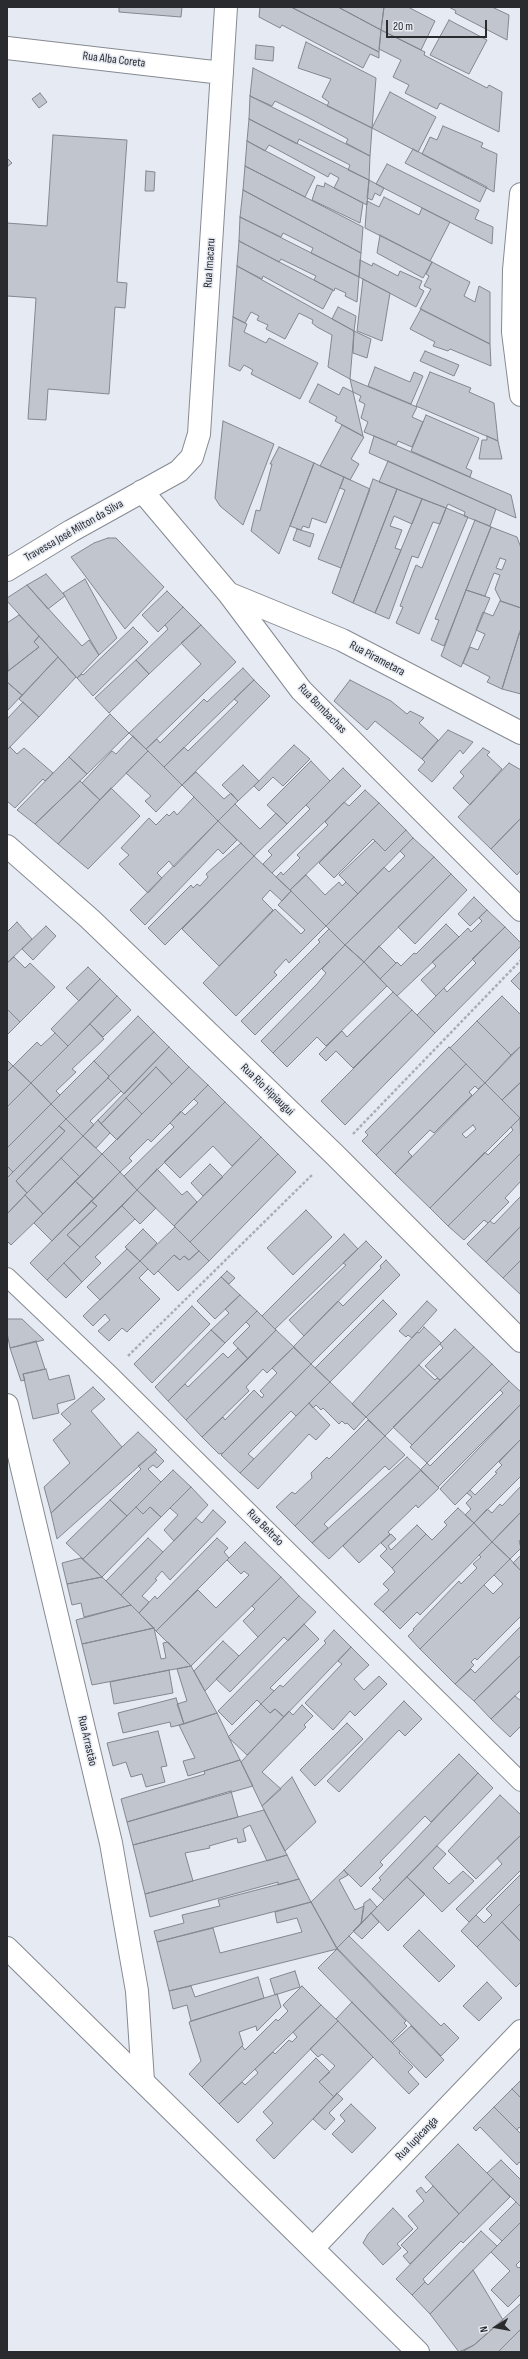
<!DOCTYPE html>
<meta charset="utf-8">
<style>
body{margin:0}
#map{position:relative;width:528px;height:2359px;overflow:hidden;background:#e6eaf3;font-family:"Sofia Sans Condensed",sans-serif}
canvas{display:block}
.frame{position:absolute;inset:0;border:8px solid #292b2e;pointer-events:none}
.north{position:absolute;left:476px;top:2307px;width:40px;height:40px;-webkit-text-stroke:3px #e6eaf3;paint-order:stroke;rotate:259deg;font-size:11px;font-weight:700;line-height:16px;text-align:center;color:#292b2e}
.north::after{content:'';display:block;margin:auto;width:14px;height:18px;background:#292b2e;clip-path:polygon(50% 0,100% 100%,50% 72%,0 100%)}
.scale{position:absolute;left:386px;top:20px;width:101px;height:18px;box-sizing:border-box;border:2px solid #292b2e;border-top:0;padding-left:5px;font-size:12px;line-height:14px;white-space:nowrap;color:#292b2e;-webkit-text-stroke:3px #e6eaf3;paint-order:stroke}
</style>
<div id="map">
<canvas width="528" height="2359"></canvas>
<div class="frame"></div>
<div class="north">N</div>
<div class="scale">20 m</div>
</div>
<script>
const context = document.querySelector('canvas').getContext('2d');
context.lineJoin = 'round';
function fill(path, color) {
  context.fillStyle = color;
  context.fill(path, 'evenodd');
}
function poly(rows) {
  const path = new Path2D();
  for (const r of rows) {
    path.moveTo(r[0], r[1]);
    for (let i = 2; i < r.length; i += 2) path.lineTo(r[i], r[i + 1]);
  }
  return path;
}
function trace(path, color, width, dash) {
  context.strokeStyle = color;
  context.lineWidth = width;
  context.lineCap = dash ? 'butt' : 'round';
  context.setLineDash(dash || []);
  context.stroke(path);
}
function write(font, color, halo, rows, align = 'center') {
  context.font = font + ' "Sofia Sans Condensed",sans-serif';
  context.lineWidth = 3;
  context.setLineDash([]);
  context.textBaseline = 'middle';
  context.strokeStyle = halo;
  context.fillStyle = color;
  for (const [text, x, y, turn = 0] of rows) {
    context.save();
    context.translate(x, y);
    context.rotate((+turn || 0) * Math.PI / 180);
    context.textAlign = isNaN(turn) ? turn : align;
    if (halo) context.strokeText(text, 0, 0);
    context.fillText(text, 0, 0);
    context.restore();
  }
}
const building = poly([
 [119,7,182,7,181,17,119,12,119,7],
 [260,7,291,7,379,52,379,58,370,54,363,68,282,25,280,28,259,17,260,7],
 [291,7,338,7,381,30,379,52,291,7],
 [338,7,384,7,381,30,338,7],
 [384,7,408,7,435,21,421,50,381,30,384,7],
 [449,7,492,7,509,15,507,40,455,13,456,11,449,7],
 [449,20,487,40,469,74,430,55,449,20],
 [381,30,425,52,424,55,487,88,489,85,502,92,499,132,440,103,437,109,405,93,409,85,393,77,401,60,379,49,381,30],
 [306,42,376,78,372,128,327,106,329,102,322,97,331,79,298,68,306,42],
 [256,45,274,47,273,61,255,59,256,45],
 [253,68,372,128,370,156,346,143,348,139,309,118,275,101,272,106,250,96,253,68],
 [390,92,436,117,418,152,372,128,390,92],
 [40,93,47,102,39,108,32,99,40,93],
 [250,96,370,156,369,180,348,170,350,165,299,139,297,144,249,119,250,96],
 [249,119,369,180,367,205,334,188,339,178,330,173,328,177,269,145,265,151,247,141,249,119],
 [443,126,483,143,481,147,497,154,494,192,422,154,430,137,437,140,443,126],
 [53,135,127,140,117,282,127,283,125,308,115,307,109,394,48,389,46,420,28,419,36,298,7,296,7,223,47,226,53,135],
 [247,141,315,177,305,197,245,166,247,141],
 [413,149,487,187,480,202,405,163,413,149],
 [7,158,12,163,7,167,7,158],
 [387,164,479,210,475,219,493,227,492,244,376,184,387,164],
 [245,166,363,227,361,253,243,190,245,166],
 [146,171,155,172,154,191,145,191,146,171],
 [369,180,384,188,380,196,375,193,372,200,367,198,369,180],
 [325,183,363,203,360,223,312,200,317,185,324,187,325,183],
 [243,190,361,253,359,277,311,253,313,248,283,233,281,237,240,217,243,190],
 [384,197,419,215,422,208,450,222,430,261,365,228,367,201,379,207,384,197],
 [240,217,359,277,357,302,345,296,346,293,335,288,334,291,314,280,316,276,281,259,279,262,239,241,240,217],
 [380,235,432,262,423,278,377,253,380,235],
 [239,241,333,290,323,309,263,276,262,279,237,266,239,241],
 [360,260,372,266,373,263,398,276,400,271,422,281,419,288,424,291,416,307,359,277,360,260],
 [432,262,470,282,464,296,475,302,479,286,490,292,490,344,420,309,431,289,424,286,429,276,426,274,432,262],
 [237,266,354,331,350,379,328,367,332,335,317,327,312,323,313,320,299,313,285,339,266,329,268,325,257,320,259,316,251,312,245,323,233,317,237,266],
 [363,279,390,293,382,341,357,331,363,279],
 [338,307,356,316,354,331,332,319,338,307],
 [421,309,490,344,491,366,450,349,448,351,433,346,435,342,410,329,421,309],
 [233,317,247,324,244,332,266,343,269,338,318,363,300,399,251,374,253,370,244,365,240,371,229,366,233,317],
 [354,331,371,339,367,358,353,353,354,331],
 [425,351,459,365,454,376,420,361,425,351],
 [375,367,410,382,414,372,423,376,411,404,368,386,375,367],
 [430,372,471,388,469,392,494,403,498,441,416,406,430,372],
 [350,379,417,407,412,417,423,422,412,447,398,441,396,445,364,432,368,422,361,418,365,404,359,401,361,396,353,392,350,379],
 [318,384,339,395,343,387,353,392,363,436,335,421,337,417,309,402,318,384],
 [426,415,479,438,466,468,472,471,470,477,411,451,426,415],
 [223,421,274,444,243,525,220,506,215,498,223,421],
 [342,425,364,437,351,459,359,464,350,480,320,466,342,425],
 [374,436,511,495,516,518,369,453,374,436],
 [487,436,498,441,502,459,479,459,482,440,487,440,487,436],
 [279,447,314,463,279,554,251,531,256,510,260,511,272,464,270,464,279,447],
 [388,461,496,509,490,526,464,516,465,512,448,504,446,508,379,482,388,461],
 [314,463,344,477,326,523,312,518,309,528,303,526,301,530,290,526,314,463],
 [344,477,370,489,341,568,318,559,345,490,340,488,344,477],
 [373,479,397,489,353,603,332,593,373,479],
 [397,489,422,499,412,524,394,516,390,526,402,530,395,548,401,550,375,613,353,603,397,489],
 [422,499,446,508,440,524,433,522,418,558,412,556,389,619,375,613,422,499],
 [446,508,468,517,419,634,396,623,403,607,400,606,416,565,422,568,446,508],
 [475,520,491,527,444,646,431,640,439,620,435,619,475,520],
 [491,527,517,537,521,548,521,608,501,601,495,589,500,575,494,573,485,596,466,590,491,527],
 [500,558,506,560,502,570,496,568,500,558],
 [297,529,314,534,310,547,293,540,297,529],
 [108,538,116,538,119,541,164,587,125,629,71,557,94,543,108,538],
 [46,574,65,596,48,609,27,585,46,574],
 [85,579,117,638,99,655,63,593,85,579],
 [27,585,82,646,89,640,99,655,77,678,7,601,7,598,27,585],
 [466,590,490,598,461,667,441,656,466,590],
 [167,591,183,607,158,632,142,615,167,591],
 [500,601,521,608,521,628,502,689,487,682,490,677,463,663,470,647,478,650,485,634,476,630,483,612,493,616,500,601],
 [183,607,201,625,149,674,136,660,168,629,165,625,183,607],
 [19,615,39,636,34,642,39,647,8,671,7,623,19,615],
 [201,625,236,662,146,749,129,733,201,664,181,643,201,625],
 [133,627,148,642,93,696,77,678,82,674,83,675,133,627],
 [519,634,521,635,521,694,502,689,519,634],
 [39,636,58,657,22,695,7,682,7,672,39,647,34,642,39,636],
 [58,657,76,677,39,717,19,699,58,657],
 [136,660,149,674,109,713,95,698,136,660],
 [243,668,254,680,164,767,146,749,157,739,160,743,204,699,207,702,243,668],
 [254,680,270,696,182,785,164,767,184,747,188,751,238,702,234,699,254,680],
 [350,680,391,701,407,714,410,711,424,718,419,723,438,740,422,759,375,721,367,730,334,701,350,680],
 [7,682,22,695,7,711,7,682],
 [23,702,39,717,7,750,7,719,23,702],
 [110,714,129,733,87,774,69,757,110,714],
 [448,730,473,742,463,754,460,750,432,782,418,770,425,762,422,759,448,730],
 [133,736,148,751,100,800,82,783,112,751,116,754,133,736],
 [294,745,310,759,283,786,273,777,259,791,254,786,294,745],
 [10,747,17,754,24,748,53,773,45,781,43,779,15,808,7,801,7,750,10,747],
 [483,748,490,752,487,755,502,769,470,805,453,788,464,776,460,772,483,748],
 [148,751,182,785,156,812,145,801,151,796,126,773,148,751],
 [69,757,87,774,35,824,17,810,69,757],
 [311,761,330,781,287,824,267,805,311,761],
 [509,763,521,770,521,818,491,849,458,817,509,763],
 [243,765,259,781,238,801,222,785,243,765],
 [343,768,361,786,272,873,263,864,272,855,268,851,310,809,306,805,343,768],
 [196,772,224,799,231,793,238,801,218,821,182,785,196,772],
 [80,781,100,800,58,844,35,824,80,781],
 [111,788,140,816,88,869,58,844,111,788],
 [365,790,379,803,290,890,276,877,281,872,283,875,300,858,297,855,328,825,325,822,344,802,349,806,365,790],
 [194,797,218,821,174,867,169,861,157,873,162,878,148,893,119,864,129,855,121,848,149,818,156,825,167,814,169,816,174,811,177,815,194,797],
 [379,803,406,830,385,851,373,839,334,878,319,863,379,803],
 [235,804,260,829,276,813,287,824,254,856,218,821,235,804],
 [521,818,521,870,517,875,491,849,521,818],
 [218,821,237,840,223,854,218,849,145,925,130,910,218,821],
 [406,830,413,838,358,894,339,875,375,841,385,851,406,830],
 [413,838,434,857,345,945,326,926,384,867,389,872,405,856,400,851,413,838],
 [241,843,254,856,165,945,148,928,191,885,193,888,197,884,200,886,208,877,206,874,241,843],
 [254,856,291,891,282,901,270,890,262,899,273,910,219,966,182,929,254,856],
 [434,857,451,874,364,962,345,945,434,857],
 [451,874,467,890,415,944,398,927,451,874],
 [306,875,325,895,339,882,342,886,346,882,358,894,326,926,290,890,306,875],
 [291,891,326,926,289,963,286,959,274,972,277,975,236,1016,203,983,275,909,301,934,305,930,278,905,291,891],
 [474,897,487,910,470,926,458,914,474,897],
 [487,910,505,927,436,996,421,980,436,966,432,962,459,937,468,928,471,932,482,921,479,918,487,910],
 [17,922,32,939,7,963,7,932,17,922],
 [446,924,459,937,397,996,380,979,397,962,401,966,414,953,416,954,446,924],
 [46,926,56,936,33,960,22,949,46,926],
 [505,927,521,943,521,946,435,1033,417,1015,444,988,447,992,476,963,472,959,505,927],
 [329,929,345,945,255,1035,241,1021,320,942,318,940,329,929],
 [345,945,364,962,273,1053,261,1041,317,984,326,973,322,969,345,945],
 [379,946,396,963,380,979,364,962,379,946],
 [14,957,25,968,30,963,55,987,20,1022,7,1009,7,963,14,957],
 [364,962,387,986,326,1046,317,1037,287,1067,273,1053,364,962],
 [88,967,100,979,79,1001,66,988,88,967],
 [521,971,521,991,511,981,521,971],
 [100,979,117,996,68,1046,51,1029,100,979],
 [393,992,412,1010,353,1068,336,1051,326,1061,319,1054,342,1031,347,1037,393,992],
 [117,996,131,1010,103,1037,90,1024,117,996],
 [502,996,521,1015,521,1046,511,1055,477,1021,502,996],
 [7,1009,20,1022,7,1035,7,1009],
 [412,1010,435,1033,345,1125,321,1101,412,1010],
 [138,1016,154,1032,109,1076,94,1061,138,1016],
 [477,1021,511,1055,485,1083,450,1048,477,1021],
 [90,1024,104,1039,72,1069,76,1072,56,1091,60,1095,51,1104,31,1083,90,1024],
 [154,1032,169,1047,124,1094,108,1078,109,1076,154,1032],
 [55,1033,68,1046,31,1083,13,1066,37,1042,41,1046,55,1033],
 [521,1046,521,1082,502,1100,485,1083,521,1046],
 [169,1047,189,1067,172,1084,156,1067,101,1124,98,1120,169,1047],
 [449,1047,466,1064,376,1155,362,1141,368,1135,365,1132,449,1047],
 [7,1060,13,1066,7,1072,7,1060],
 [94,1061,109,1076,108,1078,66,1119,51,1104,94,1061],
 [466,1064,485,1083,478,1089,475,1086,469,1092,472,1095,434,1133,430,1130,408,1152,412,1156,395,1174,376,1155,466,1064],
 [13,1066,31,1083,7,1107,7,1072,13,1066],
 [156,1067,172,1084,142,1114,126,1098,156,1067],
 [189,1067,208,1085,151,1142,148,1139,129,1158,132,1161,120,1172,102,1154,189,1067],
 [108,1078,121,1091,90,1121,94,1125,83,1136,66,1119,108,1078],
 [521,1082,521,1117,520,1118,502,1100,521,1082],
 [31,1083,51,1104,7,1148,7,1107,31,1083],
 [485,1083,520,1118,430,1208,395,1174,485,1083],
 [473,1125,476,1129,466,1138,462,1134,473,1125],
 [208,1085,225,1102,137,1190,124,1176,174,1127,170,1123,181,1111,185,1115,198,1103,194,1099,208,1085],
 [126,1098,142,1114,117,1140,101,1124,126,1098],
 [225,1102,261,1137,232,1166,213,1146,180,1178,164,1162,225,1102],
 [51,1104,66,1119,13,1172,7,1166,7,1148,51,1104],
 [520,1118,521,1153,448,1226,430,1208,485,1152,488,1155,513,1130,511,1127,520,1118],
 [66,1119,83,1136,27,1193,16,1181,65,1131,59,1126,66,1119],
 [98,1120,110,1133,96,1148,83,1136,98,1120],
 [59,1126,65,1131,16,1181,27,1193,7,1214,7,1178,59,1126],
 [83,1136,102,1154,80,1177,61,1158,83,1136],
 [261,1137,278,1154,190,1242,174,1226,261,1137],
 [521,1153,521,1181,505,1198,509,1202,488,1223,484,1220,464,1240,448,1226,521,1153],
 [102,1154,120,1172,94,1199,75,1181,102,1154],
 [278,1154,296,1172,209,1261,190,1242,278,1154],
 [61,1158,80,1177,43,1214,25,1195,61,1158],
 [210,1164,223,1177,203,1196,191,1183,210,1164],
 [7,1166,13,1172,7,1178,7,1166],
 [157,1169,182,1195,187,1191,197,1202,174,1226,137,1190,157,1169],
 [120,1172,137,1190,80,1247,67,1235,97,1206,91,1201,120,1172],
 [75,1181,94,1199,52,1241,34,1223,75,1181],
 [137,1190,156,1208,140,1224,122,1206,137,1190],
 [25,1195,43,1214,11,1245,7,1241,7,1214,25,1195],
 [521,1196,521,1226,486,1262,467,1244,490,1221,494,1224,521,1196],
 [91,1201,97,1206,67,1235,80,1247,47,1280,30,1263,91,1201],
 [122,1206,135,1219,95,1257,101,1263,82,1282,64,1263,122,1206],
 [306,1210,332,1237,293,1275,267,1248,306,1210],
 [521,1226,521,1260,503,1278,486,1262,521,1226],
 [175,1227,199,1251,189,1260,184,1256,180,1260,174,1255,154,1275,140,1261,175,1227],
 [143,1229,157,1243,140,1261,125,1247,143,1229],
 [344,1234,358,1249,275,1329,262,1316,344,1234],
 [366,1241,382,1257,304,1336,289,1320,346,1265,343,1263,366,1241],
 [127,1249,140,1261,100,1300,87,1287,127,1249],
 [199,1251,209,1261,178,1291,158,1271,174,1255,180,1260,184,1256,189,1260,199,1251],
 [386,1260,400,1275,311,1364,293,1347,338,1301,343,1306,381,1268,380,1266,386,1260],
 [521,1260,521,1295,503,1278,521,1260],
 [140,1261,148,1269,139,1278,160,1299,127,1332,122,1328,109,1341,98,1331,110,1320,105,1314,93,1326,83,1316,140,1261],
 [64,1263,82,1282,66,1298,47,1280,64,1263],
 [227,1271,235,1278,229,1284,221,1277,227,1271],
 [221,1277,240,1295,215,1319,197,1301,221,1277],
 [240,1295,257,1311,225,1343,211,1330,229,1313,225,1309,240,1295],
 [383,1300,397,1314,330,1382,315,1368,383,1300],
 [427,1301,437,1310,412,1338,408,1335,406,1337,399,1331,427,1301],
 [192,1306,210,1324,152,1383,134,1364,192,1306],
 [257,1311,276,1330,248,1359,233,1343,250,1326,246,1322,257,1311],
 [7,1319,22,1319,44,1340,10,1348,7,1333,7,1319],
 [424,1327,441,1343,366,1417,352,1404,417,1332,419,1333,424,1327],
 [455,1329,474,1347,440,1380,425,1366,443,1348,440,1344,455,1329],
 [211,1330,225,1343,168,1401,155,1387,211,1330],
 [276,1330,294,1347,267,1373,263,1369,246,1387,249,1391,202,1437,186,1420,276,1330],
 [36,1341,45,1369,23,1374,25,1380,21,1381,10,1348,36,1341],
 [294,1347,311,1364,223,1453,219,1454,202,1437,223,1417,225,1420,254,1390,262,1398,264,1395,260,1391,277,1373,272,1368,294,1347],
 [474,1347,492,1364,412,1445,393,1427,474,1347],
 [238,1348,248,1359,186,1420,168,1401,185,1384,188,1387,223,1353,228,1358,238,1348],
 [311,1364,330,1382,296,1416,291,1411,248,1454,254,1459,240,1473,221,1455,311,1364],
 [492,1364,509,1381,427,1463,410,1447,492,1364],
 [419,1365,435,1380,437,1378,440,1380,385,1436,366,1417,419,1365],
 [46,1369,49,1380,69,1375,75,1399,57,1404,59,1413,33,1419,23,1374,46,1369],
 [509,1381,521,1392,521,1404,438,1487,420,1470,427,1463,430,1466,503,1393,500,1390,509,1381],
 [330,1382,366,1417,354,1430,347,1423,345,1424,342,1421,339,1424,323,1408,321,1410,316,1405,313,1408,309,1403,330,1382],
 [93,1387,105,1399,91,1411,122,1447,51,1513,44,1487,70,1463,53,1440,71,1424,61,1414,93,1387],
 [309,1403,330,1425,316,1440,309,1434,258,1489,240,1473,309,1403],
 [521,1404,521,1439,455,1505,440,1489,521,1404],
 [368,1420,385,1436,295,1526,276,1507,292,1492,295,1494,312,1478,311,1473,327,1457,329,1459,368,1420],
 [138,1432,157,1450,57,1539,51,1513,138,1432],
 [385,1436,405,1455,389,1470,385,1466,324,1524,328,1528,312,1543,295,1526,385,1436],
 [521,1439,521,1476,474,1523,465,1515,471,1509,466,1503,472,1497,467,1493,470,1490,475,1495,497,1473,495,1472,502,1465,499,1462,521,1439],
 [155,1452,164,1461,157,1468,153,1465,148,1469,161,1482,127,1516,110,1500,141,1469,138,1466,155,1452],
 [407,1457,421,1470,329,1559,312,1543,407,1457],
 [173,1470,191,1487,161,1517,150,1507,143,1514,136,1507,173,1470],
 [421,1470,439,1488,418,1508,416,1505,388,1532,390,1534,359,1563,343,1546,421,1470],
 [521,1486,521,1512,492,1542,474,1523,487,1509,492,1513,500,1504,502,1506,521,1486],
 [191,1487,208,1505,174,1541,164,1530,178,1515,170,1508,191,1487],
 [110,1500,127,1516,83,1559,66,1543,110,1500],
 [136,1507,143,1514,150,1507,161,1517,102,1577,83,1559,136,1507],
 [458,1508,474,1523,383,1612,374,1604,389,1590,383,1584,395,1572,392,1568,426,1534,432,1540,447,1525,444,1522,458,1508],
 [213,1510,226,1522,170,1580,162,1571,155,1579,157,1580,142,1596,149,1602,139,1613,121,1595,196,1518,202,1523,213,1510],
 [521,1512,521,1539,519,1541,521,1548,510,1559,492,1542,521,1512],
 [474,1523,492,1542,420,1615,417,1612,400,1629,383,1612,474,1523],
 [417,1525,426,1534,392,1568,380,1556,387,1549,381,1543,391,1534,396,1539,388,1546,391,1550,417,1525],
 [148,1538,163,1552,121,1595,106,1581,148,1538],
 [217,1538,228,1548,224,1552,229,1558,156,1631,139,1613,155,1596,157,1599,217,1538],
 [245,1542,281,1577,191,1666,156,1631,198,1590,216,1608,249,1575,244,1571,241,1574,227,1560,245,1542],
 [492,1542,510,1559,420,1649,408,1636,414,1630,413,1629,459,1581,461,1584,477,1568,473,1564,481,1557,479,1555,492,1542],
 [521,1555,521,1571,513,1563,521,1555],
 [81,1558,102,1577,67,1584,62,1563,81,1558],
 [510,1559,521,1571,521,1616,477,1660,475,1658,471,1662,474,1665,455,1684,420,1649,484,1585,493,1594,503,1584,494,1575,510,1559],
 [102,1577,131,1605,84,1617,81,1603,72,1605,67,1584,102,1577],
 [281,1577,299,1596,258,1637,243,1621,255,1609,252,1606,281,1577],
 [299,1596,316,1612,288,1641,284,1637,230,1692,216,1679,299,1596],
 [131,1605,154,1628,82,1644,76,1620,131,1605],
 [304,1624,319,1639,270,1688,274,1691,261,1704,257,1700,232,1725,218,1711,304,1624],
 [521,1626,521,1655,474,1701,455,1684,471,1669,475,1673,521,1626],
 [154,1628,161,1659,166,1658,163,1643,168,1642,191,1666,92,1685,82,1644,154,1628],
 [334,1630,351,1647,284,1717,275,1709,270,1713,261,1704,280,1685,283,1687,326,1643,324,1641,334,1630],
 [223,1641,239,1656,205,1691,194,1671,223,1641],
 [351,1647,369,1665,354,1679,364,1690,379,1676,387,1684,355,1716,350,1711,333,1730,305,1703,342,1664,338,1661,351,1647],
 [521,1655,521,1690,491,1719,474,1701,521,1655],
 [191,1666,217,1713,184,1724,177,1704,187,1701,177,1669,191,1666],
 [169,1670,173,1693,114,1704,110,1682,169,1670],
 [515,1696,521,1701,521,1726,510,1737,491,1719,515,1696],
 [176,1698,184,1724,171,1727,170,1722,123,1733,118,1713,176,1698],
 [404,1701,422,1719,405,1736,399,1730,339,1792,327,1781,404,1701],
 [261,1704,270,1713,275,1709,284,1717,247,1755,228,1737,261,1704],
 [302,1705,313,1716,304,1725,306,1727,262,1772,281,1789,262,1806,241,1762,289,1711,293,1715,302,1705],
 [217,1713,240,1760,188,1776,183,1761,195,1758,179,1725,217,1713],
 [347,1723,363,1739,315,1786,300,1770,347,1723],
 [158,1731,167,1766,161,1767,165,1782,146,1787,142,1774,131,1777,126,1762,113,1766,107,1743,158,1731],
 [459,1754,478,1773,431,1822,425,1816,380,1862,383,1865,361,1887,344,1870,459,1754],
 [240,1760,253,1786,127,1822,121,1799,205,1774,204,1771,240,1760],
 [478,1773,493,1788,384,1900,372,1889,381,1880,379,1878,478,1773],
 [292,1777,316,1822,285,1851,262,1806,292,1777],
 [231,1791,238,1817,133,1845,127,1822,231,1791],
 [500,1795,521,1815,521,1835,476,1879,448,1851,500,1795],
 [264,1810,287,1855,267,1861,250,1825,243,1829,246,1841,238,1843,237,1838,209,1846,210,1848,185,1853,193,1881,145,1894,133,1845,264,1810],
 [521,1835,521,1870,469,1922,456,1909,502,1864,497,1858,521,1835],
 [437,1846,446,1854,433,1868,449,1884,463,1871,474,1881,442,1912,407,1877,437,1846],
 [287,1855,299,1879,278,1885,278,1882,150,1917,145,1894,287,1855],
 [344,1870,348,1875,339,1880,355,1910,364,1906,361,1924,337,1948,311,1902,344,1870],
 [521,1874,521,1903,477,1947,461,1931,476,1915,484,1923,492,1915,486,1909,521,1874],
 [407,1877,425,1894,388,1931,371,1913,407,1877],
 [299,1879,311,1902,157,1942,154,1931,184,1923,182,1915,220,1906,218,1900,299,1879],
 [370,1899,377,1907,361,1924,364,1903,370,1899],
 [311,1902,337,1949,169,1991,157,1942,213,1928,220,1953,302,1932,297,1918,277,1923,275,1912,311,1902],
 [521,1903,521,1942,502,1922,521,1903],
 [371,1913,379,1922,362,1939,353,1931,371,1913],
 [502,1922,521,1942,521,1982,516,1987,477,1947,502,1922],
 [419,1930,455,1966,439,1982,403,1946,419,1930],
 [349,1936,441,2026,444,2023,459,2038,441,2056,337,1948,349,1936],
 [337,1949,406,2021,404,2023,407,2026,391,2042,318,1968,337,1949],
 [295,1971,300,1987,275,1995,270,1979,295,1971],
 [258,1977,264,1998,191,2021,187,2005,173,2009,169,1991,191,1986,195,1997,258,1977],
 [487,1982,502,1998,479,2021,463,2006,487,1982],
 [302,1986,321,2005,219,2104,202,2087,242,2046,245,2050,276,2019,278,2021,288,2011,283,2005,302,1986],
 [277,1994,281,2007,257,2031,256,2026,239,2032,243,2045,202,2087,189,2074,201,2061,189,2022,277,1994],
 [352,2002,400,2051,399,2053,413,2067,408,2072,419,2084,409,2094,336,2019,352,2002],
 [321,2005,338,2021,238,2123,219,2104,242,2082,245,2085,258,2073,255,2069,273,2052,275,2054,289,2040,292,2042,297,2037,293,2032,321,2005],
 [338,2021,373,2057,334,2097,319,2082,335,2066,322,2054,318,2057,310,2049,338,2021],
 [411,2026,444,2060,426,2078,392,2043,411,2026],
 [316,2058,330,2072,319,2082,334,2097,274,2159,256,2140,273,2123,263,2112,316,2058],
 [521,2080,521,2098,512,2089,521,2080],
 [512,2089,521,2098,521,2129,519,2127,517,2130,494,2107,512,2089],
 [337,2093,343,2099,329,2113,335,2119,325,2130,313,2119,337,2093],
 [351,2104,376,2128,352,2153,332,2134,345,2121,340,2115,351,2104],
 [494,2107,521,2134,521,2164,519,2162,517,2165,480,2127,476,2131,473,2128,494,2107],
 [458,2144,493,2179,459,2214,425,2177,458,2144],
 [501,2160,521,2180,521,2207,487,2173,501,2160],
 [493,2179,510,2197,463,2243,461,2241,423,2279,425,2282,412,2295,396,2279,493,2179],
 [433,2186,459,2214,410,2264,403,2256,408,2252,401,2245,418,2228,408,2216,424,2201,416,2191,421,2187,426,2193,433,2186],
 [516,2202,521,2207,521,2222,502,2241,489,2229,516,2202],
 [393,2208,413,2229,397,2244,401,2248,383,2265,363,2243,368,2234,393,2208],
 [521,2222,521,2260,516,2265,518,2268,521,2267,521,2294,508,2307,491,2290,510,2271,491,2252,521,2222],
 [481,2231,497,2246,430,2314,412,2295,425,2282,428,2285,481,2231],
 [473,2270,503,2320,474,2345,459,2352,430,2314,473,2270],
 [521,2303,521,2329,498,2352,462,2352,474,2345,521,2303],
 [521,2329,521,2352,498,2352,521,2329]
]);
fill(building, '#c1c5ce');
trace(building, '#83878f', 1);
const lane = poly([
 [7,1277,109,1374,521,1782]
]);
const street = poly([
 [7,48,222,73],
 [521,194,514,270,513,332,521,395],
 [142,491,229,594,301,690,521,910],
 [7,570,71,531,179,471,192,457,199,434,226,7],
 [230,594,342,640,521,733],
 [7,846,90,919,334,1154,521,1341],
 [7,1405,111,1843,137,1991,143,2081],
 [313,2248,521,2031]
]);
const secondary = poly([
 [7,1948,418,2352]
]);
trace(lane, '#868a92', 20);
trace(street, '#868a92', 24);
trace(secondary, '#868a92', 24);
trace(poly([
 [353,1134,521,960],
 [128,1356,313,1174]
]), '#abaeb6', 2.5, [3, 2]);
trace(lane, '#fff', 18);
trace(street, '#fff', 22);
trace(secondary, '#fff', 22);
write('12px', '#292b2e', '#e6eaf3', [
 ["Rua Alba Coreta",114,60,7],
 ["Rua Imacaru",210,263,-86],
 ["Travessa José Milton da Silva",74,531,-30],
 ["Rua Pirametara",377,659,28],
 ["Rua Bombachas",322,709,46],
 ["Rua Rio Hipiaugui",267,1090,44],
 ["Rua Beltrão",265,1528,45],
 ["Rua Arrastão",87,1741,77],
 ["Rua Iupicanga",417,2139,-46]
]);
</script>
